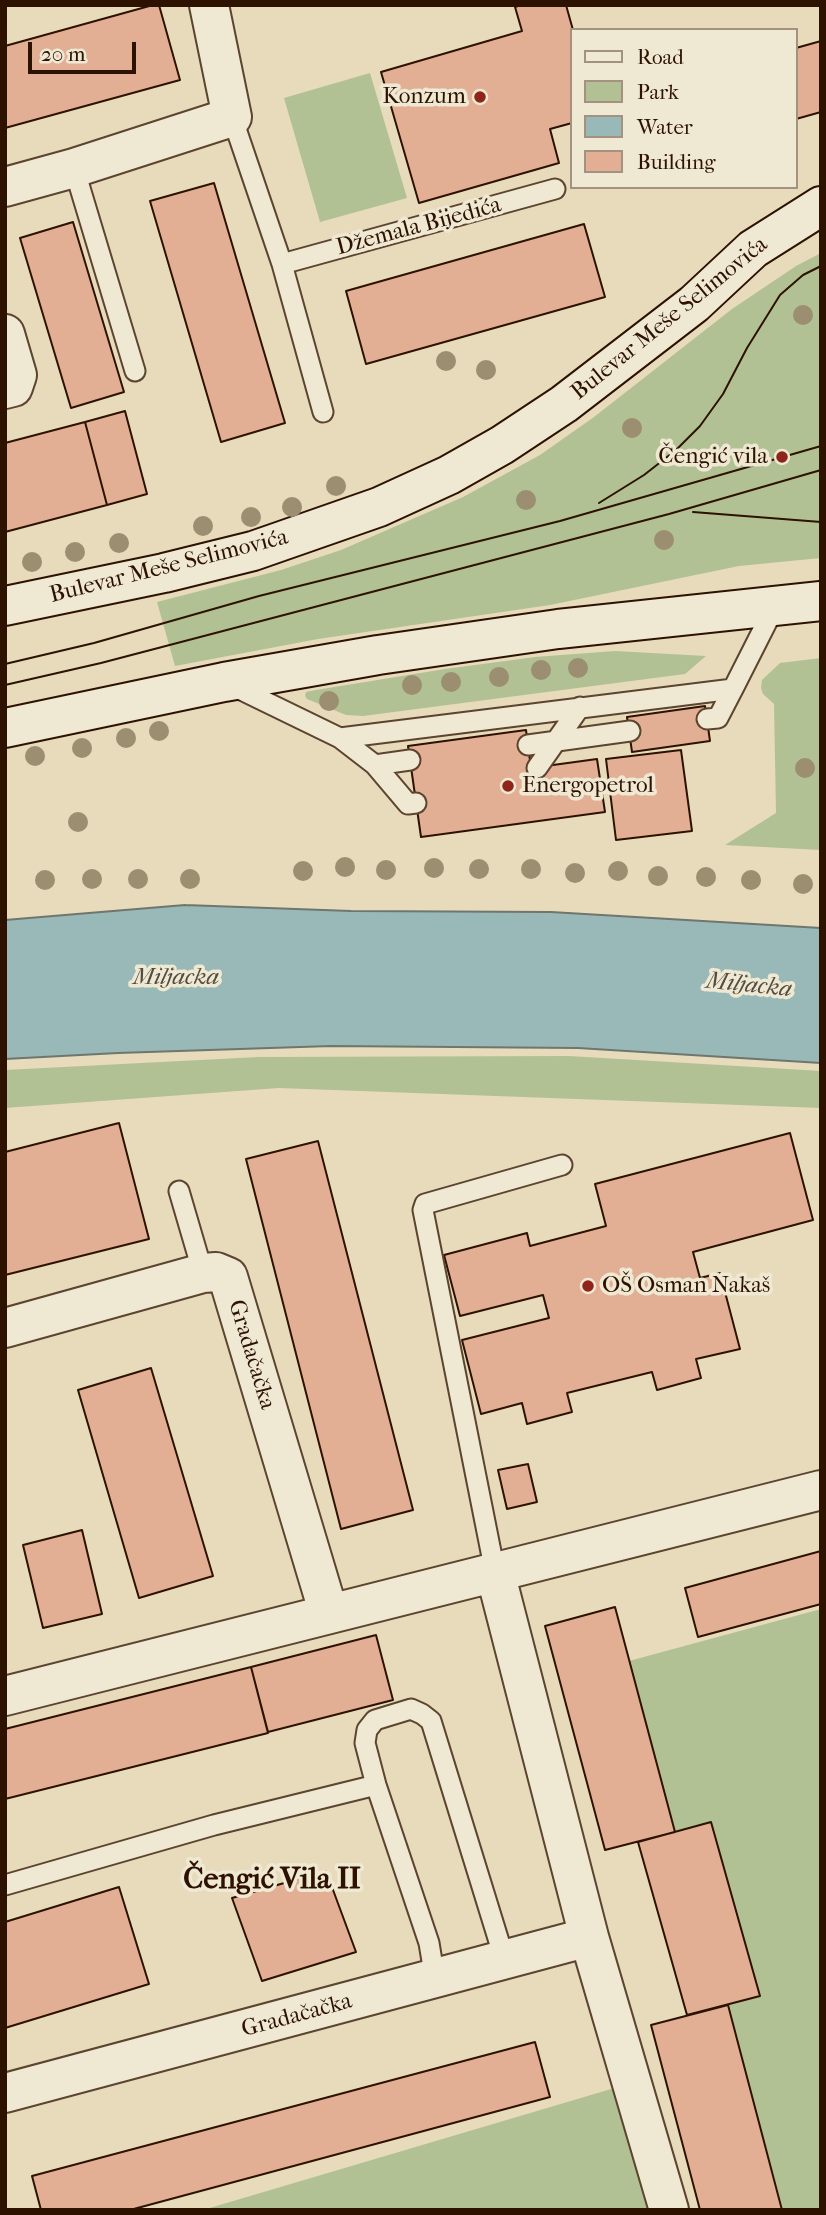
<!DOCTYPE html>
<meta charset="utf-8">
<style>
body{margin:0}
#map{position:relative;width:826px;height:2215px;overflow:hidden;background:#e7dbbc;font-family:"IM FELL French Canon",serif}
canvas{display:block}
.frame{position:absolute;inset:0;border:7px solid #2e1200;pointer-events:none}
.legend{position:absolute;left:570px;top:28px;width:228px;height:161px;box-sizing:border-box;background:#efe8d3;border:2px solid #a2927f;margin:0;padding:9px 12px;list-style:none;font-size:21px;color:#2e1200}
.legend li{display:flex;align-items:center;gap:14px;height:35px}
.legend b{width:35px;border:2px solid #a2927f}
.scale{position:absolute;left:28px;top:42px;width:108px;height:32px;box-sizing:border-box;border:4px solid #2e1200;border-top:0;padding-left:9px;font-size:21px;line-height:24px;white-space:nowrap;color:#2e1200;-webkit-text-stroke:5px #efe8d3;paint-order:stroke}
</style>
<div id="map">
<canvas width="826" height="2215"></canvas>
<div class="frame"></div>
<ul class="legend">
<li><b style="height:9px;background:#efe8d3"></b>Road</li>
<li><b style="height:19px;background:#b1c194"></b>Park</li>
<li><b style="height:19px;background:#99b9b8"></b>Water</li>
<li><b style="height:19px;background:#e2af95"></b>Building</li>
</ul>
<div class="scale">20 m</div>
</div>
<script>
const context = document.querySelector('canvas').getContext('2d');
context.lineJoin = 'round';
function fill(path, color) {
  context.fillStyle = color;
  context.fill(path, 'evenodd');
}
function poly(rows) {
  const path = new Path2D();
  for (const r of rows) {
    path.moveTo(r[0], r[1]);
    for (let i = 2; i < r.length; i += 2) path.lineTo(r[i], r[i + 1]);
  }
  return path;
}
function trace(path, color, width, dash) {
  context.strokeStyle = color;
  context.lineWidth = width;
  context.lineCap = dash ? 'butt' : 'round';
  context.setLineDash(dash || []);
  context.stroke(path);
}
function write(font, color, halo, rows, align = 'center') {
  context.font = font + ' "IM FELL French Canon",serif';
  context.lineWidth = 7;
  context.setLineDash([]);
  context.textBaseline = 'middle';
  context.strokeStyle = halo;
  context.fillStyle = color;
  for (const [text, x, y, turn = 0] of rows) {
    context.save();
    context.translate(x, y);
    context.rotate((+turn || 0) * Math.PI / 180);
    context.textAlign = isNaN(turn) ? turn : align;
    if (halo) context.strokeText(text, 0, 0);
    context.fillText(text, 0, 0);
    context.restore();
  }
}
fill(poly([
 [370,73,407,198,320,222,284,98],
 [821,253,821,558,739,566,550,605,318,639,175,666,157,602,281,570,341,550,463,497,540,455,594,417,732,309,796,266],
 [615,651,706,656,685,674,363,716,346,715,307,699,305,696,306,692,316,690,445,669,535,657],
 [821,658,821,850,725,845,776,813,774,704,763,694,761,688,762,680,780,663],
 [569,1056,821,1071,821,1108,279,1088,5,1108,5,1070,259,1057],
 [821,1609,821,2210,783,2210,728,2005,759,1996,711,1822,675,1832,629,1661],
 [628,2084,660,2210,203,2210]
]), '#b1c194');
const water = poly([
 [185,905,351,911,551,912,821,928,821,1063,578,1048,331,1046,118,1053,5,1059,5,920,185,905]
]);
fill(water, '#99b9b8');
trace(water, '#6e766e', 2);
const building = poly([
 [153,5,159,5,180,80,5,128,5,46,153,5],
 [521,5,566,5,573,30,572,123,550,129,559,163,419,203,381,72,522,31,515,7,521,5],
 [821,41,821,112,796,119,796,48,821,41],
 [214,183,285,423,221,442,150,201,214,183],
 [73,222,124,392,71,408,20,238,73,222],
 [584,224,605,297,366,364,346,291,584,224],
 [125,411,147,494,107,505,85,422,125,411],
 [85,422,107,505,5,532,5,443,85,422],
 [705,706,710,741,632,752,627,717,705,706],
 [526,730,531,768,597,759,605,812,421,837,408,746,526,730],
 [681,750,692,831,616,840,606,759,681,750],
 [119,1123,149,1239,5,1275,5,1152,119,1123],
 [790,1133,813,1220,693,1252,700,1278,720,1273,740,1349,696,1359,701,1378,657,1390,652,1372,567,1393,572,1412,527,1424,522,1403,481,1414,462,1340,549,1318,543,1295,460,1316,444,1255,527,1233,530,1246,606,1226,595,1184,790,1133],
 [318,1141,413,1510,341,1529,246,1159,318,1141],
 [151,1368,213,1576,139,1598,78,1390,151,1368],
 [528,1464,537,1502,507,1509,498,1470,528,1464],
 [82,1530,102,1614,43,1628,23,1545,82,1530],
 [821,1551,821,1604,698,1637,685,1588,821,1551],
 [615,1607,675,1832,605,1850,545,1626,615,1607],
 [376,1635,393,1700,268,1732,251,1667,376,1635],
 [251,1667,268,1733,5,1799,5,1729,251,1667],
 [711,1822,760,1996,687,2015,638,1842,711,1822],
 [326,1871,356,1952,262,1981,232,1898,326,1871],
 [119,1887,149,1984,5,2028,5,1922,119,1887],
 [728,2005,782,2210,700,2210,651,2025,728,2005],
 [535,2042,550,2097,130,2210,41,2210,32,2176,535,2042]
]);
fill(building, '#e2af95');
trace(building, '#2e1200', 2);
const service = poly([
 [232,117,282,264,323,412],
 [74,168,135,371],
 [282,264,555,189],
 [231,685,340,738,733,689,775,606],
 [707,719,718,718,733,689],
 [340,738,375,765,410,760],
 [528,745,630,731],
 [375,765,408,804,416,803],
 [537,768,580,707],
 [179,1191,203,1273],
 [495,1572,423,1210,425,1204,562,1165],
 [5,1885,214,1825,376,1785],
 [435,1979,429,1943,376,1785,365,1743,367,1730,375,1720,411,1709,422,1714,431,1721,505,1961]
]);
const minor = poly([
 [5,187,74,168,232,117,209,5],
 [5,334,17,375,13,387,5,389],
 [5,1328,203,1273,216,1272,228,1277,329,1614],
 [495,1572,589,1937,669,2210],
 [5,1696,821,1490],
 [5,2093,589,1937]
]);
const secondary = poly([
 [5,606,164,573,253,551,379,507,449,475,502,445,564,404,694,304,753,249,821,206],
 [5,728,224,682,378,655,558,629,821,601]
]);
trace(service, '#5c442f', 23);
trace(minor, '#5c442f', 42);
trace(secondary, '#2e1200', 42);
trace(service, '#efe8d3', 19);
trace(minor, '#efe8d3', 38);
trace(secondary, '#efe8d3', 38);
trace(poly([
 [599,503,644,475,676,450,700,426,723,394,747,348,780,295,803,275,821,266],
 [693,512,821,522],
 [5,664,94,643,259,596,560,521,821,446],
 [5,685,101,663,669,514,821,470]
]), '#2e1200', 2);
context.fillStyle = '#9b8e71';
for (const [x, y] of [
 [803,315],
 [446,361],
 [486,370],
 [632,428],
 [336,486],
 [526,500],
 [292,507],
 [251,517],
 [203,526],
 [664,540],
 [119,543],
 [75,552],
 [32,562],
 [578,668],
 [541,670],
 [499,677],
 [451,682],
 [412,685],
 [329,701],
 [159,731],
 [126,738],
 [82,748],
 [35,756],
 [805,768],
 [78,822],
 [345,867],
 [434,868],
 [479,869],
 [531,869],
 [386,870],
 [303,871],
 [618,871],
 [575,873],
 [658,876],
 [706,877],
 [92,879],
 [138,879],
 [190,879],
 [45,880],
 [751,880],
 [803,884]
]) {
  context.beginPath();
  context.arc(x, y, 10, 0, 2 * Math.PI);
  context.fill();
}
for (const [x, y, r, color] of [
 [480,97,7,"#8f2418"],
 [782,457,7,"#8f2418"],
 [508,786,7,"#8f2418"],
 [588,1286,7,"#8f2418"]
]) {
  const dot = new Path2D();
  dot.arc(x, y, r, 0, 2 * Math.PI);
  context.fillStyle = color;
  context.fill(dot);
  trace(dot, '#efe8d3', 2.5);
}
write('23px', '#2e1200', '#efe8d3', [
 ["Konzum",466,97],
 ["Čengić vila",768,457],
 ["Energopetrol",522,786,"left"],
 ["OŠ Osman Nakaš",602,1286,"left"]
], 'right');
write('23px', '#2e1200', '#efe8d3', [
 ["Džemala Bijedića",419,227,-15],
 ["Bulevar Meše Selimovića",670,319,-39],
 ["Bulevar Meše Selimovića",169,567,-14],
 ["Gradačačka",251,1355,73],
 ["Gradačačka",297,2016,-15]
]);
write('italic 24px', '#534c40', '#efe8d3', [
 ["Miljacka",176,978],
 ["Miljacka",749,986,6]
]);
write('bold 30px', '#2e1200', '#efe8d3', [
 ["Čengić Vila II",272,1881]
]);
</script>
